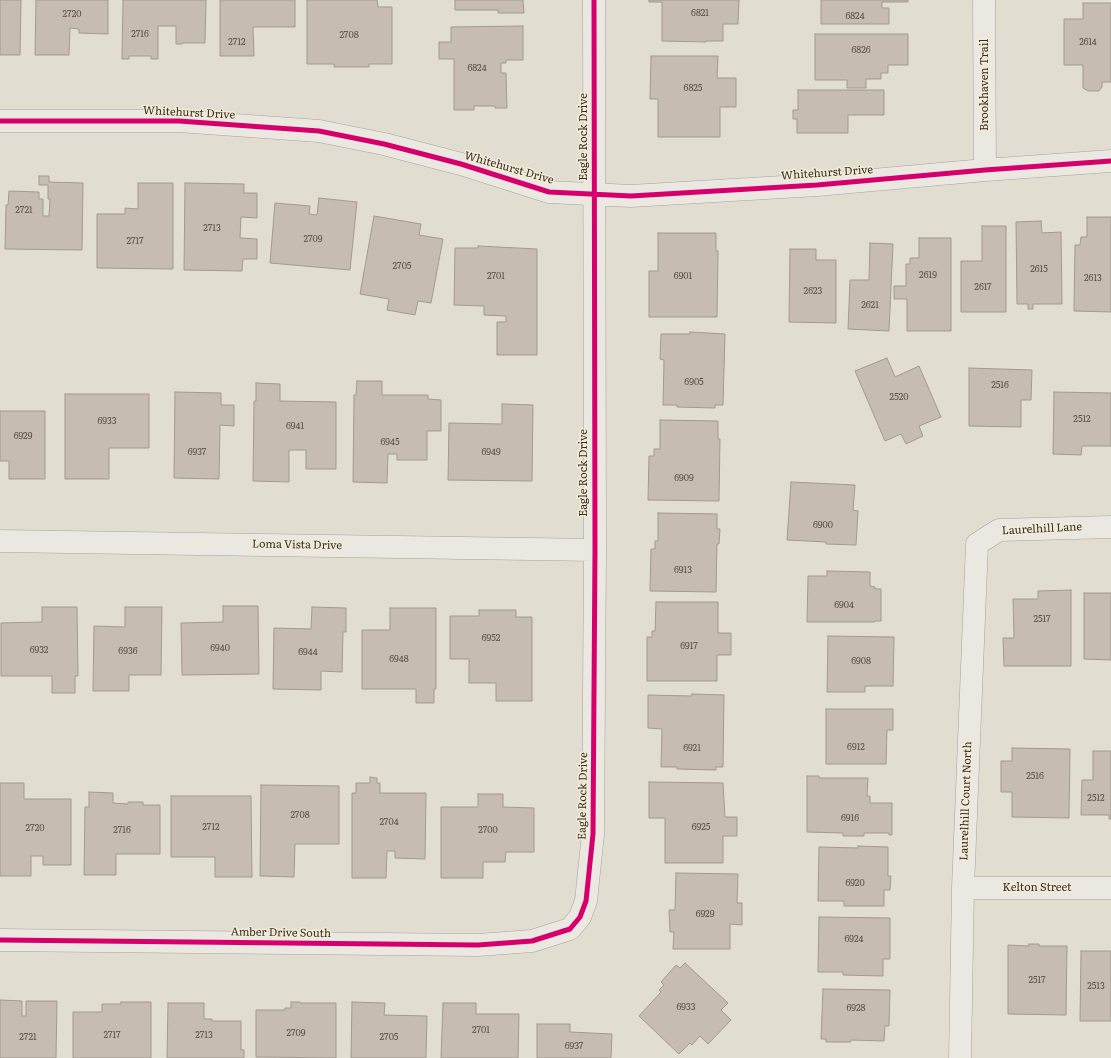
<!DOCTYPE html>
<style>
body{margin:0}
canvas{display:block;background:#e2ddd1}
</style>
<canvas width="1111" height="1058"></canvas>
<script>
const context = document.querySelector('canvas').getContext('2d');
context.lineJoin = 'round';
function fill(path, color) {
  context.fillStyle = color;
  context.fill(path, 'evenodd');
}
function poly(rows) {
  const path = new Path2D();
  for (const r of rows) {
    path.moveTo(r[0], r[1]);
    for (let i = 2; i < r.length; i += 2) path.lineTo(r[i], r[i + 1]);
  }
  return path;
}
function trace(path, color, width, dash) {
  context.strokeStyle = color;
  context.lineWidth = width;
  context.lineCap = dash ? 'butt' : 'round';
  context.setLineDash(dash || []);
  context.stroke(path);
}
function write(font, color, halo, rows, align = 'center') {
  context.font = font + ' Literata,serif';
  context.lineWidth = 3;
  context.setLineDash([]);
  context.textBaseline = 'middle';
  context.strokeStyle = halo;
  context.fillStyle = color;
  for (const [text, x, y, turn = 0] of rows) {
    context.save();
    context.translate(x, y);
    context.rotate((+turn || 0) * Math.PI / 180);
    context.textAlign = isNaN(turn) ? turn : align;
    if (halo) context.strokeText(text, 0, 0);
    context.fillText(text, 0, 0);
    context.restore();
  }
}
const building = poly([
 [0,0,21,0,20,55,0,55,0,0],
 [36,0,108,0,108,34,79,33,79,29,70,28,69,55,35,55,36,0],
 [123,0,206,0,205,43,182,43,182,44,176,44,176,26,158,26,158,59,151,59,151,56,129,56,129,59,122,59,123,0],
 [220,0,295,0,295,27,253,27,254,56,220,56,220,0],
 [307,0,377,0,378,7,392,7,392,64,369,64,369,67,334,67,334,64,307,64,307,0],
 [455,0,523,0,524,13,498,13,498,10,455,10,455,0],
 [649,0,739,0,738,24,723,24,723,41,706,41,706,42,662,41,662,2,649,2,649,0],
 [821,0,908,0,908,2,882,2,882,8,889,8,889,24,821,24,821,0],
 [1083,3,1111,3,1111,82,1102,82,1102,87,1099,91,1088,91,1083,88,1083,65,1064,65,1064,19,1083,19,1083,3],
 [523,26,523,60,506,60,506,63,501,63,501,73,506,73,507,108,495,108,495,106,474,106,474,110,454,110,454,59,439,59,439,42,451,42,451,27,523,26],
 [815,34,908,34,908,65,888,65,888,73,881,73,881,79,866,79,866,88,847,88,847,80,815,80,815,34],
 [651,56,718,56,717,78,736,78,736,107,720,107,720,137,658,137,658,99,650,99,651,56],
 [798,90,884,90,884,115,848,115,848,133,797,133,797,119,793,119,793,110,798,110,798,90],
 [39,176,49,176,49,182,83,183,82,250,5,249,6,205,8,205,9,191,39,192,39,199,43,199,43,216,49,216,50,199,48,199,48,185,39,185,39,176],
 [138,183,173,183,173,269,97,268,97,214,125,214,125,208,138,209,138,183],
 [185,183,244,184,244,193,257,193,257,218,241,217,240,238,257,239,257,259,243,259,242,271,184,270,185,183],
 [319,198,357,202,350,270,270,263,275,203,310,206,309,214,317,215,319,198],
 [374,216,421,224,419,235,443,239,431,303,418,301,415,315,387,310,389,299,360,294,374,216],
 [1087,217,1111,217,1111,312,1074,311,1075,245,1080,245,1081,237,1087,237,1087,217],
 [1041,221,1042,233,1061,232,1062,304,1033,304,1033,309,1028,309,1028,304,1017,304,1016,222,1041,221],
 [982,226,1006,226,1006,312,961,312,961,261,982,261,982,226],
 [658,233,716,233,716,251,718,251,717,317,649,317,649,271,658,271,658,233],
 [919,238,951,238,951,331,907,331,907,299,894,299,894,286,906,286,906,264,910,264,910,258,919,258,919,238],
 [870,243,893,244,889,331,848,329,850,280,869,280,870,243],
 [478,246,537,249,537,355,497,355,497,322,506,322,506,316,484,315,484,306,454,305,455,248,478,248,478,246],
 [790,249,816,249,816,260,836,260,836,323,789,322,790,249],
 [690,332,725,334,723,405,715,405,715,408,677,407,677,405,663,405,664,360,660,359,661,334,690,334,690,332],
 [887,358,895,377,919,366,941,417,919,426,923,436,906,444,901,434,885,441,855,371,887,358],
 [969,368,1032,370,1031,400,1021,400,1021,427,969,426,969,368],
 [357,381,382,381,382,395,428,395,428,399,441,400,441,431,427,431,427,460,397,460,397,454,388,454,387,483,353,482,354,395,356,395,357,381],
 [256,383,280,384,280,401,336,402,336,469,306,469,306,450,289,450,289,482,253,481,254,401,256,401,256,383],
 [175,392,221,393,221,405,234,405,234,426,220,425,219,479,174,478,175,392],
 [1054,392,1111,393,1111,446,1082,446,1081,455,1053,454,1054,392],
 [65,394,149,394,149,448,109,448,109,479,65,479,65,394],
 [502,404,533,405,532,481,448,480,449,423,502,424,502,404],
 [0,411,45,411,45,479,9,479,9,461,0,461,0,411],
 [660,420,718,421,718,439,720,439,719,501,648,500,649,456,654,456,654,449,660,449,660,420],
 [791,482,855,485,853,510,858,511,856,545,826,544,826,542,787,540,791,482],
 [658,513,717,514,717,529,720,529,719,544,717,544,716,592,650,591,651,549,655,549,655,541,658,541,658,513],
 [827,571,870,572,870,586,875,587,875,589,881,589,881,621,875,621,875,622,807,622,808,576,827,576,827,571],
 [1071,590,1071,666,1004,666,1003,638,1014,638,1013,599,1038,599,1038,591,1071,590],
 [1084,593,1111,593,1111,660,1084,659,1084,593],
 [656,602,718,602,718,633,731,633,731,655,717,655,717,681,647,681,647,637,652,637,652,631,655,631,656,602],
 [223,606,258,606,259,674,182,675,181,623,223,622,223,606],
 [42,607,77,607,78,676,75,676,75,693,52,693,52,676,1,676,1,623,42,622,42,607],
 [125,607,162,607,161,675,129,675,129,691,93,691,94,626,125,627,125,607],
 [312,607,346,608,346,632,343,632,342,672,321,671,321,690,273,689,274,628,311,629,312,607],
 [390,608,436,608,436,689,434,689,434,703,416,703,416,689,362,689,362,630,390,630,390,608],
 [479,610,516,610,516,617,532,617,532,701,496,701,496,683,469,683,469,659,450,659,450,616,479,616,479,610],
 [828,636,894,637,893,686,865,686,865,692,827,692,828,636],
 [692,694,724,695,723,767,716,767,716,770,677,769,677,767,661,767,662,729,648,728,648,695,692,696,692,694],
 [826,709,893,709,893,730,887,730,886,764,826,764,826,709],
 [1012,748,1070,749,1069,818,1012,817,1012,792,1001,792,1001,761,1012,761,1012,748],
 [1093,751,1111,751,1111,819,1109,819,1109,815,1081,815,1082,780,1093,780,1093,751],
 [807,776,819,776,819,778,868,778,867,796,870,796,870,803,892,803,892,835,889,835,889,833,864,833,864,836,843,836,843,833,807,832,807,776],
 [370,777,377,778,377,783,380,783,380,793,426,793,425,859,395,858,395,851,387,851,386,878,352,878,352,793,356,793,356,783,370,783,370,777],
 [649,782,723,783,725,817,737,817,737,836,723,836,723,863,665,863,665,818,649,818,649,782],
 [0,783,24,783,24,799,71,799,71,865,43,865,43,856,31,856,31,876,0,876,0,783],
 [261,785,339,786,339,844,295,844,294,877,260,876,261,785],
 [89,792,113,793,113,803,128,804,128,802,143,802,143,805,160,805,160,854,116,854,116,875,84,875,85,807,89,807,89,792],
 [478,794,503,794,503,807,534,808,534,852,506,852,505,862,483,862,483,878,441,878,441,807,478,807,478,794],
 [171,796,251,796,252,877,215,877,215,857,171,857,171,796],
 [858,846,888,847,888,876,891,876,890,890,884,890,884,906,844,906,844,901,818,901,819,847,858,848,858,846],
 [676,873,738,874,737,903,742,903,742,925,730,924,730,949,673,949,674,932,670,932,669,910,675,910,676,873],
 [819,917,890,918,890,959,883,959,883,976,843,975,843,972,818,972,819,917],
 [1029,944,1039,944,1039,946,1067,946,1066,1015,1008,1014,1008,945,1029,946,1029,944],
 [1081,951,1111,951,1111,1021,1080,1021,1081,951],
 [685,963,728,1003,721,1010,731,1020,708,1044,700,1036,692,1045,690,1043,679,1054,639,1016,661,992,659,990,664,985,661,982,676,965,680,968,685,963],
 [823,989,890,990,889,1026,885,1026,884,1041,851,1040,851,1042,826,1042,826,1039,821,1039,823,989],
 [0,1000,22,1001,22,1016,26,1016,26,1001,57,1001,56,1058,0,1058,0,1000],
 [121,1002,151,1002,151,1058,73,1058,73,1012,102,1012,102,1004,121,1004,121,1002],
 [291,1002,300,1002,300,1003,336,1003,336,1058,256,1057,256,1010,285,1010,285,1008,291,1008,291,1002],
 [352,1002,385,1003,384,1015,427,1016,426,1058,351,1058,352,1002],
 [168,1003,204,1003,204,1019,212,1019,212,1021,241,1021,241,1050,244,1050,244,1058,167,1058,168,1003],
 [443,1003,476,1003,476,1014,519,1014,518,1058,441,1058,443,1003],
 [537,1024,570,1024,570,1032,612,1034,611,1058,537,1058,537,1024]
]);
fill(building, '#c6bcb1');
trace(building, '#a29990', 1);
const street = poly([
 [984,0,985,170],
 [0,121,179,121,319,131,384,144,461,164,549,192,631,196,817,185,985,170,1111,161],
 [0,541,595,550],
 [963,888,1111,888],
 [0,940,478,945,532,941,570,929,580,917,586,901,593,834,595,550,594,0],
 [960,1058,963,888,977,544,999,530,1111,527]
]);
trace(street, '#a8a299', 23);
trace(street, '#ebe8e1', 22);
trace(poly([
 [0,121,179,121,319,131,384,144,461,164,549,192,631,196,817,185,985,170,1111,161],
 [0,940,478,945,532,941,570,929,580,917,586,901,593,834,595,550,594,0]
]), '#d6006c', 5);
write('9px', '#5b5045', null, [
 ["6821",700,13],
 ["2720",72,14],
 ["6824",855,16],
 ["2716",140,34],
 ["2708",349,35],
 ["2712",237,42],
 ["2614",1088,42],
 ["6826",861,50],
 ["6824",477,68],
 ["6825",693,88],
 ["2721",24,210],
 ["2713",212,228],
 ["2709",313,239],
 ["2717",135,241],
 ["2705",402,266],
 ["2615",1039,269],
 ["2619",928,275],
 ["2701",496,276],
 ["6901",683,276],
 ["2613",1093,278],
 ["2617",983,287],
 ["2623",813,291],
 ["2621",870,305],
 ["6905",694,382],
 ["2516",1000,385],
 ["2520",899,397],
 ["2512",1082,419],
 ["6933",107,421],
 ["6941",295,426],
 ["6929",23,436],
 ["6945",390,442],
 ["6937",197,452],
 ["6949",491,452],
 ["6909",684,478],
 ["6900",823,525],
 ["6913",683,570],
 ["6904",844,605],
 ["2517",1042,619],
 ["6952",491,638],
 ["6917",689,646],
 ["6940",220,648],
 ["6932",39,650],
 ["6936",128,651],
 ["6944",308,652],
 ["6948",399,659],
 ["6908",861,661],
 ["6912",856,747],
 ["6921",692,748],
 ["2516",1035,776],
 ["2512",1096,798],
 ["2708",300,815],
 ["6916",850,818],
 ["2704",389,822],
 ["2712",211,827],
 ["6925",701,827],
 ["2720",35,828],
 ["2716",122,830],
 ["2700",488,830],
 ["6920",855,883],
 ["6929",705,914],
 ["6924",854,939],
 ["2517",1037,980],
 ["2513",1096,986],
 ["6933",686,1007],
 ["6928",856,1008],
 ["2701",481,1030],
 ["2709",296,1033],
 ["2717",112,1035],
 ["2713",204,1035],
 ["2721",28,1037],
 ["2705",389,1037],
 ["6937",574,1046]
]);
write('11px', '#372c21', '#f2ebd7', [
 ["Brookhaven Trail",985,85,-90],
 ["Whitehurst Drive",189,113,3],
 ["Eagle Rock Drive",584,137,-90],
 ["Whitehurst Drive",509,168,16],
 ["Whitehurst Drive",827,173,-4],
 ["Eagle Rock Drive",584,473,-90],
 ["Laurelhill Lane",1042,529,-3],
 ["Loma Vista Drive",297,545,1],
 ["Eagle Rock Drive",583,796,-89],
 ["Laurelhill Court North",966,801,-88],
 ["Kelton Street",1037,888],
 ["Amber Drive South",281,933,1]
]);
</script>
